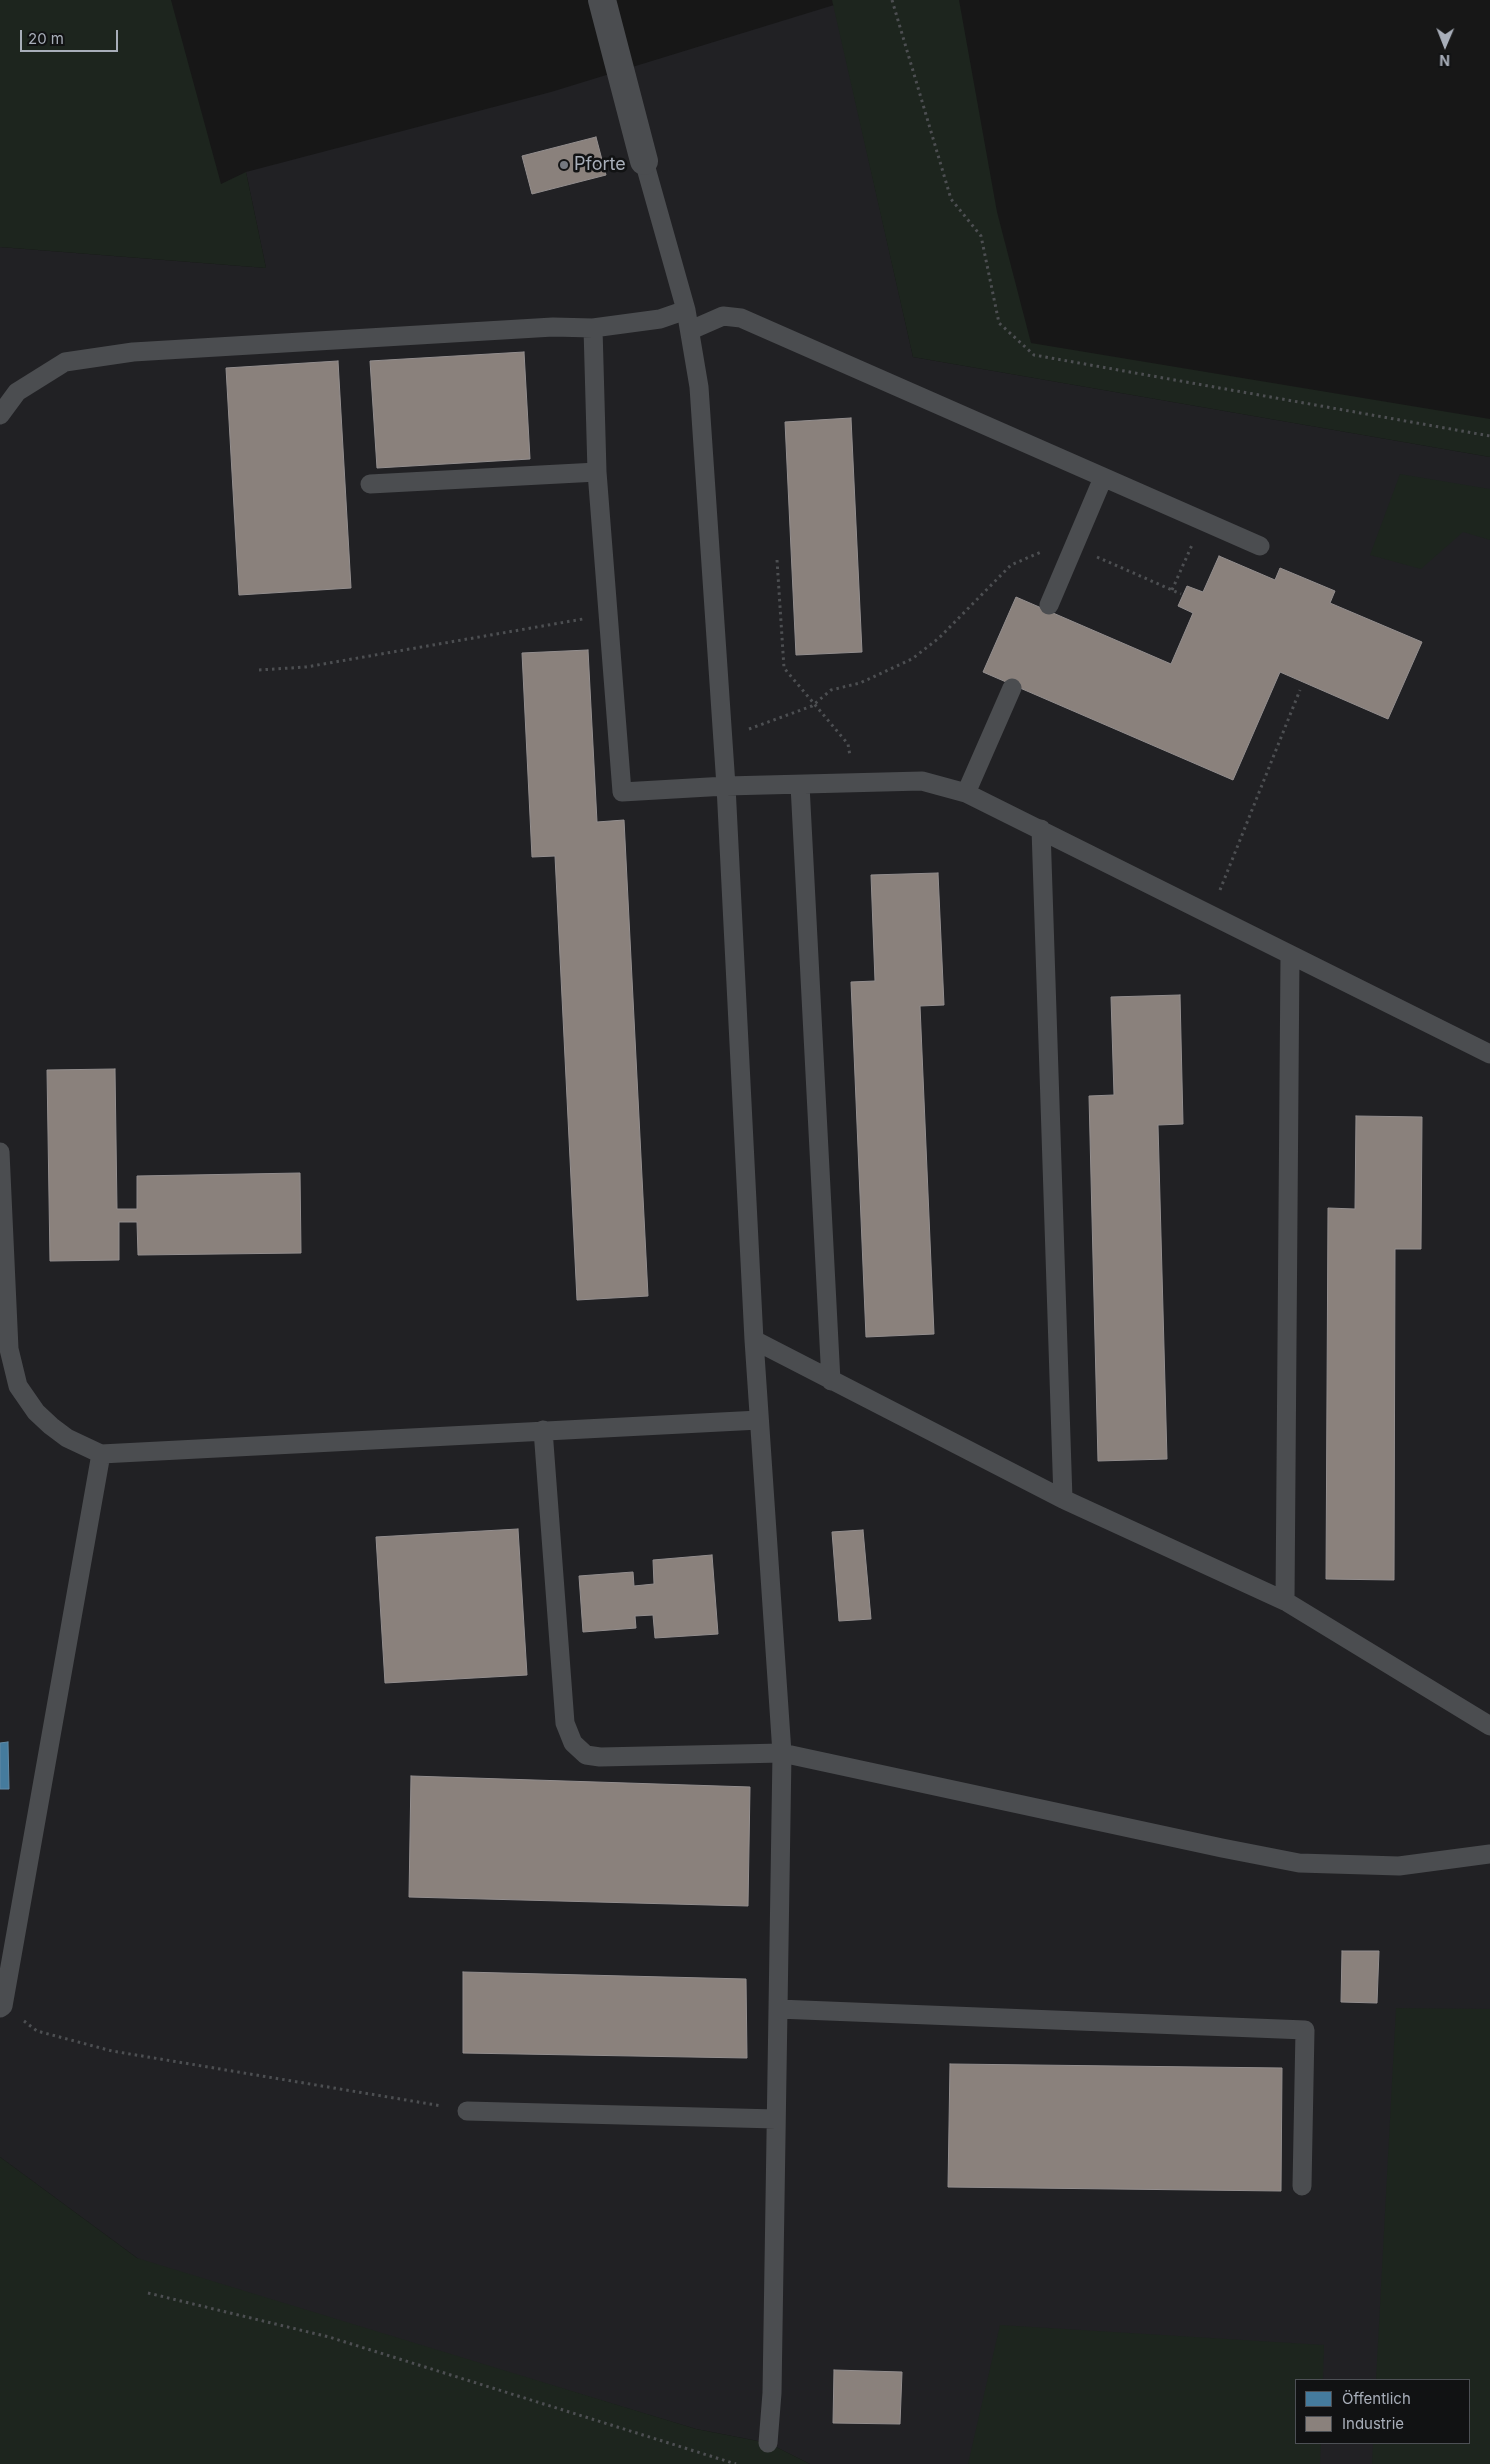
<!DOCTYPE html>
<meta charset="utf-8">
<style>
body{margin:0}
#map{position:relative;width:1490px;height:2464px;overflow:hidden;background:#171717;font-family:Inter,sans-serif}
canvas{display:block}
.legend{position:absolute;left:1295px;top:2379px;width:175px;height:65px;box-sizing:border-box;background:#111213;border:1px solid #4d5055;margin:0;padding:6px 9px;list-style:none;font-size:15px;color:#a8aeb9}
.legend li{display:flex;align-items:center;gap:10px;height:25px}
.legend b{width:25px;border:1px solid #4d5055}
.north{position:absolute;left:1420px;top:20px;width:50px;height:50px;-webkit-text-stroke:4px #111213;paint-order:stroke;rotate:181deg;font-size:14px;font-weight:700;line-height:20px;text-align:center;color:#a8aeb9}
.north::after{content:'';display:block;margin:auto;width:18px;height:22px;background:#a8aeb9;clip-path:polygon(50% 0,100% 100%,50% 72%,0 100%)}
.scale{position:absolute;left:20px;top:30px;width:98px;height:22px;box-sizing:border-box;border:2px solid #a8aeb9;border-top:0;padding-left:6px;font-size:15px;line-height:18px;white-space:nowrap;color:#a8aeb9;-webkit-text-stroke:4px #111213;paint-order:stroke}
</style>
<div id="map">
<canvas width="1490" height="2464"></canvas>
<ul class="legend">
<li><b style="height:14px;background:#457b9d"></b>Öffentlich</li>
<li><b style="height:14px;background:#8a817c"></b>Industrie</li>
</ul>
<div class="north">N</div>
<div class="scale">20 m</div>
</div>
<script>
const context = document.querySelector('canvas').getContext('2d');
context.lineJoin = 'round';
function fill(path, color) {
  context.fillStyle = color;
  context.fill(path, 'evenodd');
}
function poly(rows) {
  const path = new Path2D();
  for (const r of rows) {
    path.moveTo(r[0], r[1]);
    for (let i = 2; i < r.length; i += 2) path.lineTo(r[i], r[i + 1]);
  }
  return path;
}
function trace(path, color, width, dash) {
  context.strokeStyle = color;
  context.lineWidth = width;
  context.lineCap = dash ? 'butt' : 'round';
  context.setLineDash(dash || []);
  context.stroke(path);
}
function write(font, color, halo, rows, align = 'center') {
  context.font = font + ' Inter,sans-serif';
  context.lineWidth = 5;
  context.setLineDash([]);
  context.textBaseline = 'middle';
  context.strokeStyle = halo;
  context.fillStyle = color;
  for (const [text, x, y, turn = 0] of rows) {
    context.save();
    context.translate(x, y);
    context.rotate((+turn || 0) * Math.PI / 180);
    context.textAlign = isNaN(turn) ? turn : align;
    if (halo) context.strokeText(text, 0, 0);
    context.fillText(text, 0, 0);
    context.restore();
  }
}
fill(poly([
 [834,5,913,357,1490,457,1490,2464,810,2464,768,2443,696,2429,144,2263,0,2157,0,247,266,268,246,172,551,92],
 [1296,2380,1469,2380,1469,2443,1296,2443]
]), '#212124');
fill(poly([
 [0,0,171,0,221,184,246,172,266,268,0,247],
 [832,0,959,0,997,212,1031,343,1490,419,1490,457,913,357],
 [1400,474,1490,489,1490,540,1463,532,1421,569,1370,555],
 [1396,2008,1490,2009,1490,2464,1372,2464,1373,2443,1469,2443,1469,2380,1376,2380],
 [0,2157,137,2258,696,2429,768,2443,810,2464,0,2464],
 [1000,2325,1324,2345,1323,2380,1296,2380,1296,2443,1321,2443,1320,2464,968,2464]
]), '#1d251e');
const public = poly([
 [8,1742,9,1789,0,1789,0,1743,8,1742]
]);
fill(public, '#457b9d');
trace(public, '#638aa5', 1);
const industry = poly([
 [596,137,606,175,532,194,522,156,596,137],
 [524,352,530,459,377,468,370,361,524,352],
 [338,361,351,588,239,595,226,368,338,361],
 [851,418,862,652,796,655,785,422,851,418],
 [1219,556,1275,580,1280,568,1335,591,1330,603,1422,642,1388,719,1280,672,1233,780,983,672,1016,597,1171,664,1193,613,1178,606,1187,586,1203,592,1219,556],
 [588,650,597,822,624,820,648,1296,577,1300,555,856,532,857,522,653,588,650],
 [938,873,944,1005,920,1006,934,1334,866,1337,851,982,875,981,871,875,938,873],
 [1180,995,1183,1124,1158,1125,1167,1459,1098,1461,1089,1096,1114,1095,1111,997,1180,995],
 [115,1069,117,1209,137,1209,137,1176,300,1173,301,1253,138,1255,137,1222,119,1222,119,1260,50,1261,47,1070,115,1069],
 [1356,1116,1422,1117,1421,1249,1395,1249,1394,1580,1326,1579,1328,1208,1355,1209,1356,1116],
 [518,1529,527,1675,385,1683,376,1537,518,1529],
 [863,1530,871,1619,839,1621,832,1532,863,1530],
 [712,1555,718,1634,655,1638,653,1615,635,1616,636,1628,583,1632,579,1576,633,1572,634,1586,654,1584,653,1560,712,1555],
 [411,1776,750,1787,748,1906,409,1897,411,1776],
 [1342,1951,1379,1951,1377,2003,1341,2002,1342,1951],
 [463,1972,746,1979,747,2058,463,2053,463,1972],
 [950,2064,1282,2068,1281,2191,948,2187,950,2064],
 [834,2370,902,2372,900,2424,833,2423,834,2370]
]);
fill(industry, '#8a817c');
trace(industry, '#938e8e', 1);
trace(poly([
 [892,0,951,199,981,236,999,323,1034,355,1490,436],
 [1097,557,1181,594],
 [777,560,784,668,848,744,850,756],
 [1172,590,1192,545],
 [259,670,306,667,583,619],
 [749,729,812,706,831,690,860,683,912,659,939,638,1011,565,1041,552],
 [1220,890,1300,690],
 [24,2021,37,2031,112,2051,442,2106],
 [148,2293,329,2337,736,2464]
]), '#4d4f52', 3, [2.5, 4]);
trace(poly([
 [644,161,686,310,699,387,726,786,754,1340,782,1753,772,2393,768,2443],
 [593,328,660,319,686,310],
 [691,330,723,316,741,318,1260,546],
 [0,415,17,392,65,362,133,352,553,327,593,328,597,472,622,792,726,786,922,781,966,793,1490,1054],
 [370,484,597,472],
 [1049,605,1103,478],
 [800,785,831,1381],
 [966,793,1012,688],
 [1041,829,1063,1499],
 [0,1152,9,1349,18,1386,36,1412,51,1426,67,1438,101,1454,759,1420],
 [754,1340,1063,1499,1285,1601,1490,1726],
 [543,1430,565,1723,573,1743,586,1755,600,1757,782,1753,1222,1848,1299,1863,1399,1866,1490,1854],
 [1285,1601,1290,955],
 [0,2008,3,2006,101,1454],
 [778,2009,1305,2030,1302,2186],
 [467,2111,776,2119]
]), '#4b4d50', 19);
trace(poly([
 [602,0,644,161]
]), '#4b4d50', 28);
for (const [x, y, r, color] of [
 [564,165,5,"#757980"]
]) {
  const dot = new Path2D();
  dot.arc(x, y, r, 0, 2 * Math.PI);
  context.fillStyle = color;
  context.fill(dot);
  trace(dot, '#111213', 2);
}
write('18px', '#a8aeb9', '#111213', [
 ["Pforte",574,165]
], 'left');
</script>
